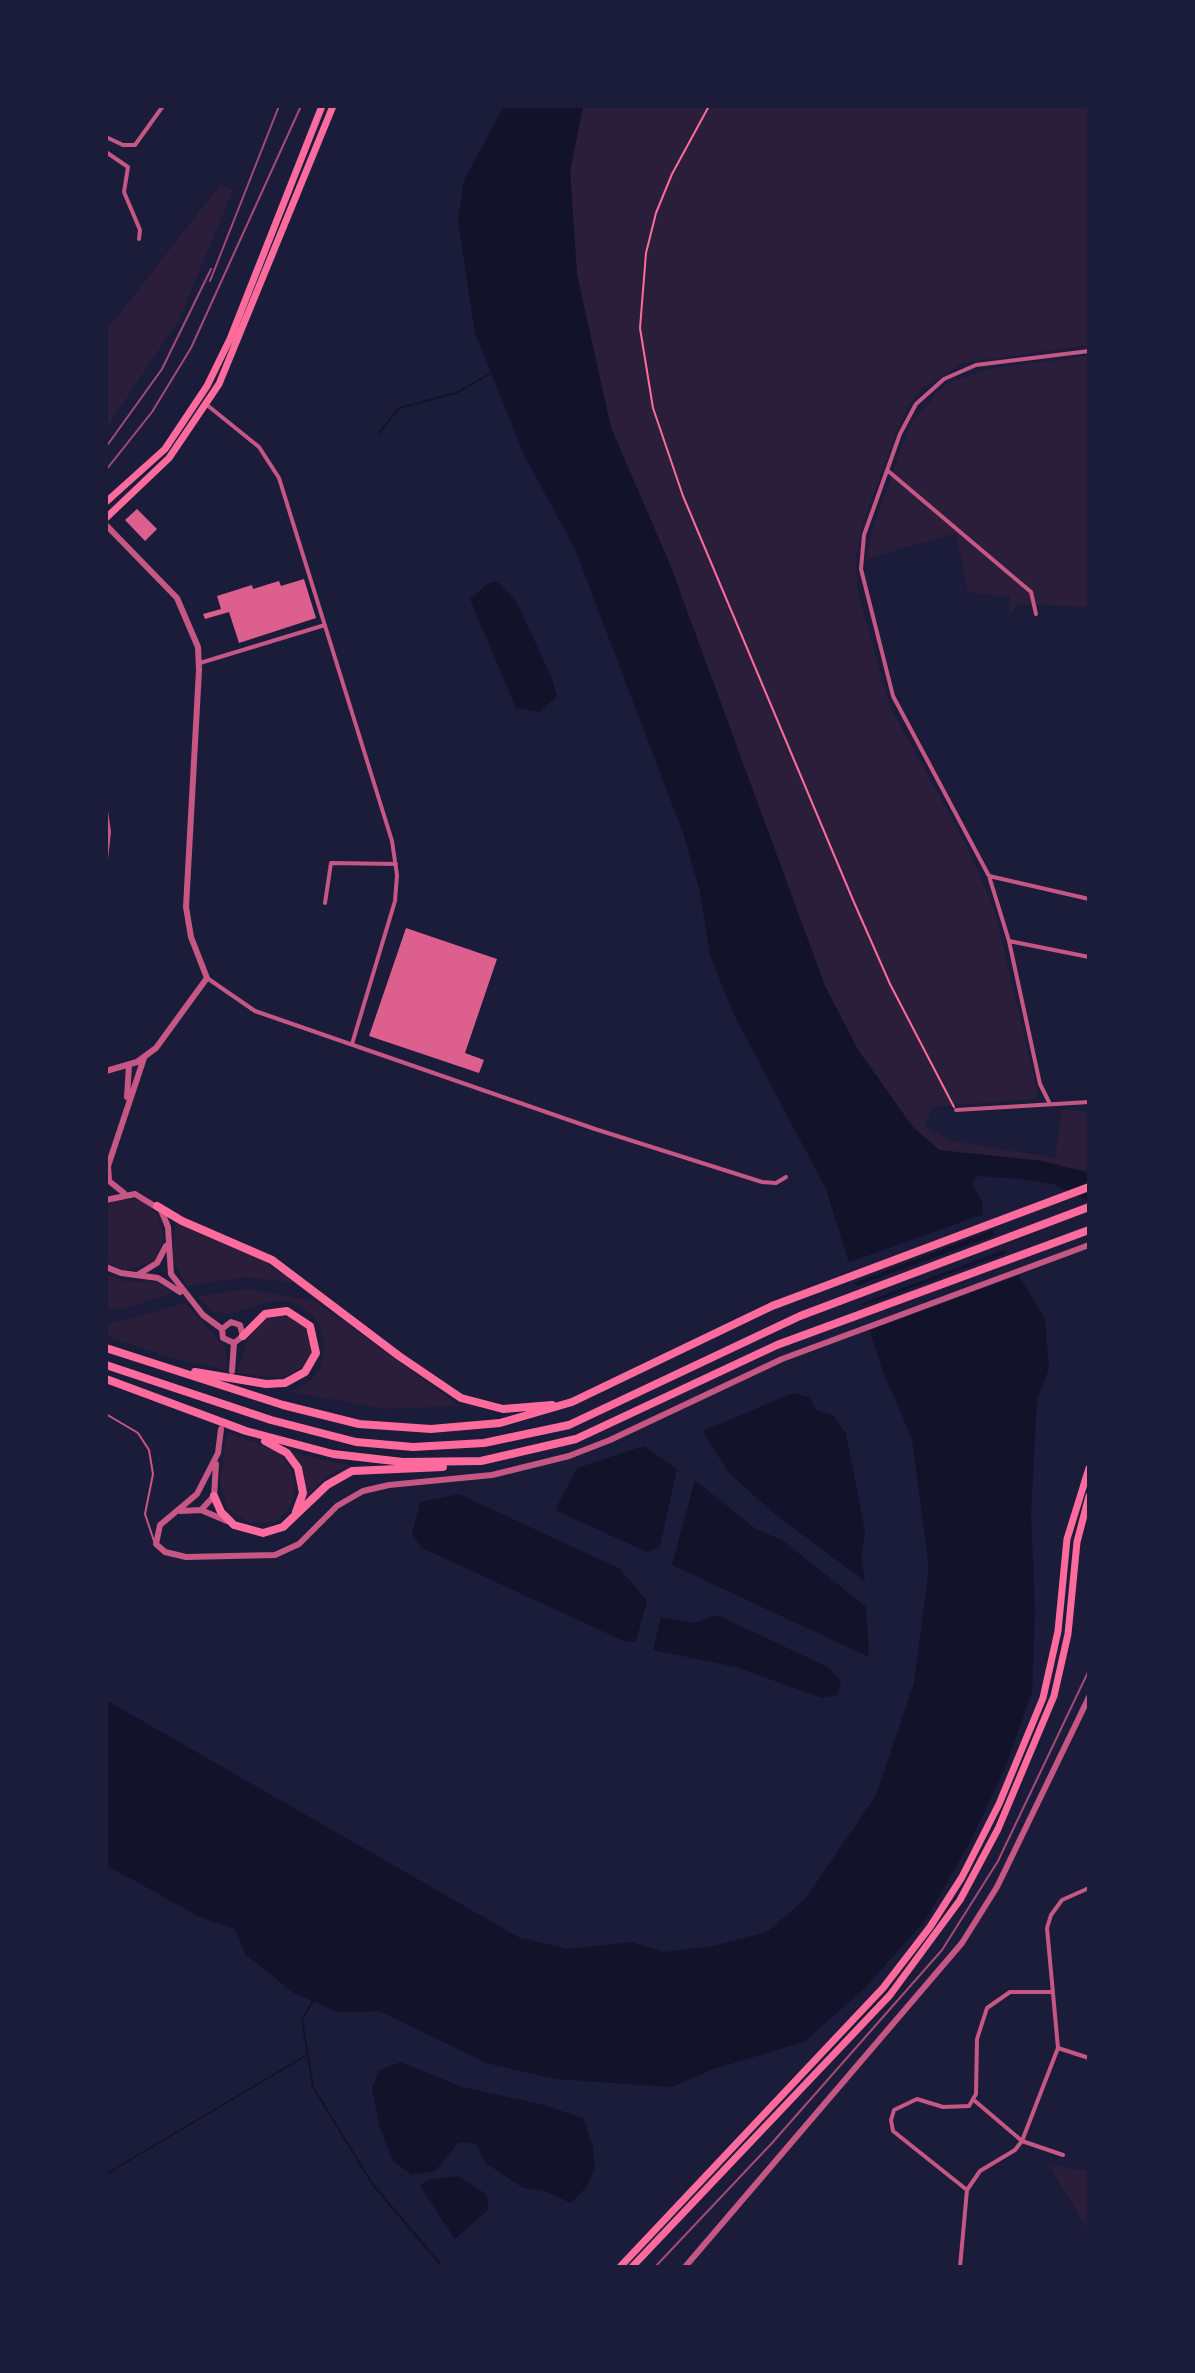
<!DOCTYPE html>
<style>
body{margin:0}
#map{position:relative;width:1195px;height:2373px;overflow:hidden;background:#1b1b3a;font-family:Helvetica,sans-serif}
canvas{display:block}
.frame{position:absolute;inset:0;border:108px solid #1b1b3a;pointer-events:none}
</style>
<div id="map">
<canvas width="1195" height="2373"></canvas>
<div class="frame"></div>
</div>
<script>
const context = document.querySelector('canvas').getContext('2d');
context.lineJoin = 'round';
function fill(path, color) {
  context.fillStyle = color;
  context.fill(path, 'evenodd');
}
function poly(rows) {
  const path = new Path2D();
  for (const r of rows) {
    path.moveTo(r[0], r[1]);
    for (let i = 2; i < r.length; i += 2) path.lineTo(r[i], r[i + 1]);
  }
  return path;
}
function trace(path, color, width, dash) {
  context.strokeStyle = color;
  context.lineWidth = width;
  context.lineCap = dash ? 'butt' : 'round';
  context.setLineDash(dash || []);
  context.stroke(path);
}
fill(poly([
 [583,106,1089,106,1089,345,963,363,923,388,908,406,896,434,862,526,856,556,857,588,890,707,967,846,995,912,1038,1093,1034,1099,932,1107,925,1127,953,1141,1055,1158,1062,1110,1089,1111,1089,1167,1085,1170,939,1150,931,1144,912,1126,858,1050,825,986,669,562,611,428,577,275,570,171],
 [220,185,233,190,179,320,106,429,106,331],
 [1089,356,1089,607,1018,604,1009,616,1010,597,968,592,956,533,866,559,873,527,911,422,947,383,992,368],
 [133,1199,145,1203,158,1215,164,1237,158,1254,150,1263,126,1270,106,1262,106,1206,116,1201],
 [175,1223,262,1260,296,1283,245,1277,186,1286,173,1260],
 [106,1274,123,1281,158,1283,173,1293,131,1307,106,1310],
 [246,1289,315,1301,460,1406,388,1409,290,1392,310,1381,320,1368,325,1345,320,1326,311,1314,292,1302,274,1301,228,1314,214,1312,197,1297],
 [185,1303,225,1347,228,1370,176,1359,106,1336,106,1325],
 [283,1314,305,1327,312,1339,311,1354,303,1367,282,1378,237,1373,251,1332,268,1316],
 [227,1432,279,1453,290,1467,295,1482,294,1497,287,1511,275,1522,250,1523,227,1509,220,1483],
 [291,1452,327,1461,350,1465,327,1476,305,1499,304,1471],
 [1049,2165,1089,2171,1089,2232]
]), '#2a1e3b');
fill(poly([
 [504,106,583,106,570,171,577,275,611,428,669,562,825,986,858,1050,912,1126,939,1150,1043,1161,1089,1173,1089,1201,1053,1184,1021,1179,978,1176,971,1184,982,1201,983,1216,1045,1319,1049,1369,1037,1399,1031,1513,1035,1609,1032,1692,1005,1768,969,1844,926,1919,865,1988,804,2042,713,2069,672,2087,555,2079,486,2063,380,2011,338,2012,294,1993,274,1977,245,1954,235,1929,200,1917,106,1865,106,1700,520,1938,568,1949,632,1942,664,1952,713,1946,767,1932,806,1898,876,1795,914,1683,929,1568,912,1439,881,1366,826,1189,733,1013,710,955,700,892,683,833,575,549,524,455,475,333,458,221,464,180],
 [497,581,515,599,551,676,557,696,540,712,516,708,470,599,487,584],
 [793,1393,810,1397,816,1410,833,1415,846,1433,865,1533,861,1560,865,1581,777,1516,728,1472,703,1431],
 [644,1446,677,1469,660,1546,647,1552,555,1510,577,1468],
 [695,1480,757,1530,782,1540,866,1607,869,1657,672,1565],
 [459,1494,620,1569,647,1601,636,1641,626,1642,422,1548,412,1534,420,1502],
 [717,1615,828,1667,841,1681,837,1695,822,1698,736,1667,653,1650,661,1617,694,1623],
 [401,2062,462,2087,544,2105,583,2118,593,2147,595,2167,587,2186,571,2203,542,2190,523,2188,487,2164,475,2143,459,2142,435,2171,412,2175,393,2161,379,2125,372,2088,379,2070],
 [458,2176,486,2194,489,2209,455,2239,420,2186,428,2180]
]), '#12122b');
fill(poly([
 [986,1213,995,1229,852,1284,847,1263],
 [998,1234,1007,1249,858,1305,853,1287],
 [1009,1252,1022,1274,866,1332,859,1307]
]), '#1b1b3a');
trace(poly([
 [379,433,399,408,456,393,491,373],
 [314,1999,302,2020,313,2087,373,2185,443,2267],
 [106,2174,307,2055]
]), '#12122b', 2);
fill(poly([
 [137,509,157,529,145,541,125,520],
 [304,579,316,618,239,643,229,612,205,619,203,614,221,609,217,596,252,585,253,589,279,581,281,586],
 [406,928,497,959,465,1053,484,1060,479,1073,369,1036]
]), '#dd5f8e');
trace(poly([
 [709,106,672,174,656,213,646,253,640,328,653,408,683,496,853,900,890,984,954,1107]
]), '#ff6b9d', 2);
trace(poly([
 [106,1414,138,1433,149,1450,153,1474,145,1514,154,1541]
]), '#c65784', 2);
trace(poly([
 [106,137,123,145,135,145,163,106],
 [106,152,128,167,124,192,140,230,139,239],
 [207,405,259,447,279,478,392,841,397,875,395,901,352,1044],
 [887,470,1031,592,1036,614],
 [200,663,325,625],
 [106,811,109,832,106,859],
 [989,876,1089,899],
 [325,903,331,863,396,864],
 [1009,941,1089,957],
 [207,978,255,1011,595,1129,762,1182,776,1183,786,1177],
 [1049,1102,1040,1084,1009,941,989,876,893,696,861,569,864,535,900,434,916,404,944,379,976,365,1089,351],
 [956,1110,1089,1102],
 [1089,1888,1062,1900,1051,1915,1047,1928,1058,2048,1089,2058],
 [975,2101,1022,2141,1063,2155],
 [967,2190,893,2131,891,2120,894,2110,917,2099,943,2107,969,2106,976,2094,977,2039,987,2008,1010,1992,1051,1992],
 [960,2267,967,2190,980,2171,1015,2150,1022,2141,1058,2048]
]), '#c65784', 4);
trace(poly([
 [106,525,177,598,198,647,199,670,186,907,191,937,207,978,156,1048,137,1062,106,1071],
 [127,1097,129,1065],
 [124,1193,109,1181,108,1166,144,1058],
 [106,1200,135,1194,161,1210,168,1227,171,1274,203,1315,222,1329,223,1338,234,1343],
 [106,1267,121,1273,158,1278,180,1292],
 [139,1274,157,1263,166,1246],
 [222,1329,231,1322,240,1325,243,1336,234,1343],
 [232,1371,234,1343],
 [218,1453,197,1494,160,1525,156,1544,165,1552,186,1557,275,1555,299,1544,337,1506,363,1491,389,1485,492,1475,569,1456,610,1440,782,1359,1089,1245],
 [218,1453,221,1429],
 [201,1510,214,1496,216,1464],
 [181,1511,201,1510,227,1521],
 [685,2267,962,1943,997,1887,1089,1697]
]), '#c65784', 6);
trace(poly([
 [106,502,165,449,207,386,230,339,322,106],
 [106,518,169,458,219,384,333,106]
]), '#ff6b9d', 7);
trace(poly([
 [620,2267,883,1988,930,1927,962,1877,999,1804,1043,1698,1058,1631,1067,1539,1089,1468],
 [632,2267,890,1995,960,1900,998,1829,1054,1696,1068,1634,1077,1542,1089,1496]
]), '#ff6b9d', 7);
trace(poly([
 [157,1206,182,1221,272,1260,399,1356,461,1398,503,1409,552,1405],
 [106,1348,283,1405,359,1424,431,1429,500,1423,572,1402,772,1306,1089,1187],
 [106,1365,271,1420,356,1442,413,1447,484,1443,569,1425,800,1316,1089,1207],
 [195,1372,266,1384,285,1383,305,1372,316,1353,310,1326,287,1311,265,1314,243,1336],
 [106,1379,246,1431,333,1454,403,1462,481,1461,576,1439,777,1345,1089,1230],
 [265,1441,287,1453,298,1468,303,1493,296,1512],
 [214,1496,221,1512,234,1525,263,1533,283,1527,327,1485,352,1471,443,1467]
]), '#ff6b9d', 8);
trace(poly([
 [210,281,279,106],
 [106,447,162,369,211,269],
 [106,470,152,412,191,348,301,106],
 [655,2267,772,2143,942,1950,998,1861,1089,1670]
]), '#a44b75', 2);
</script>
